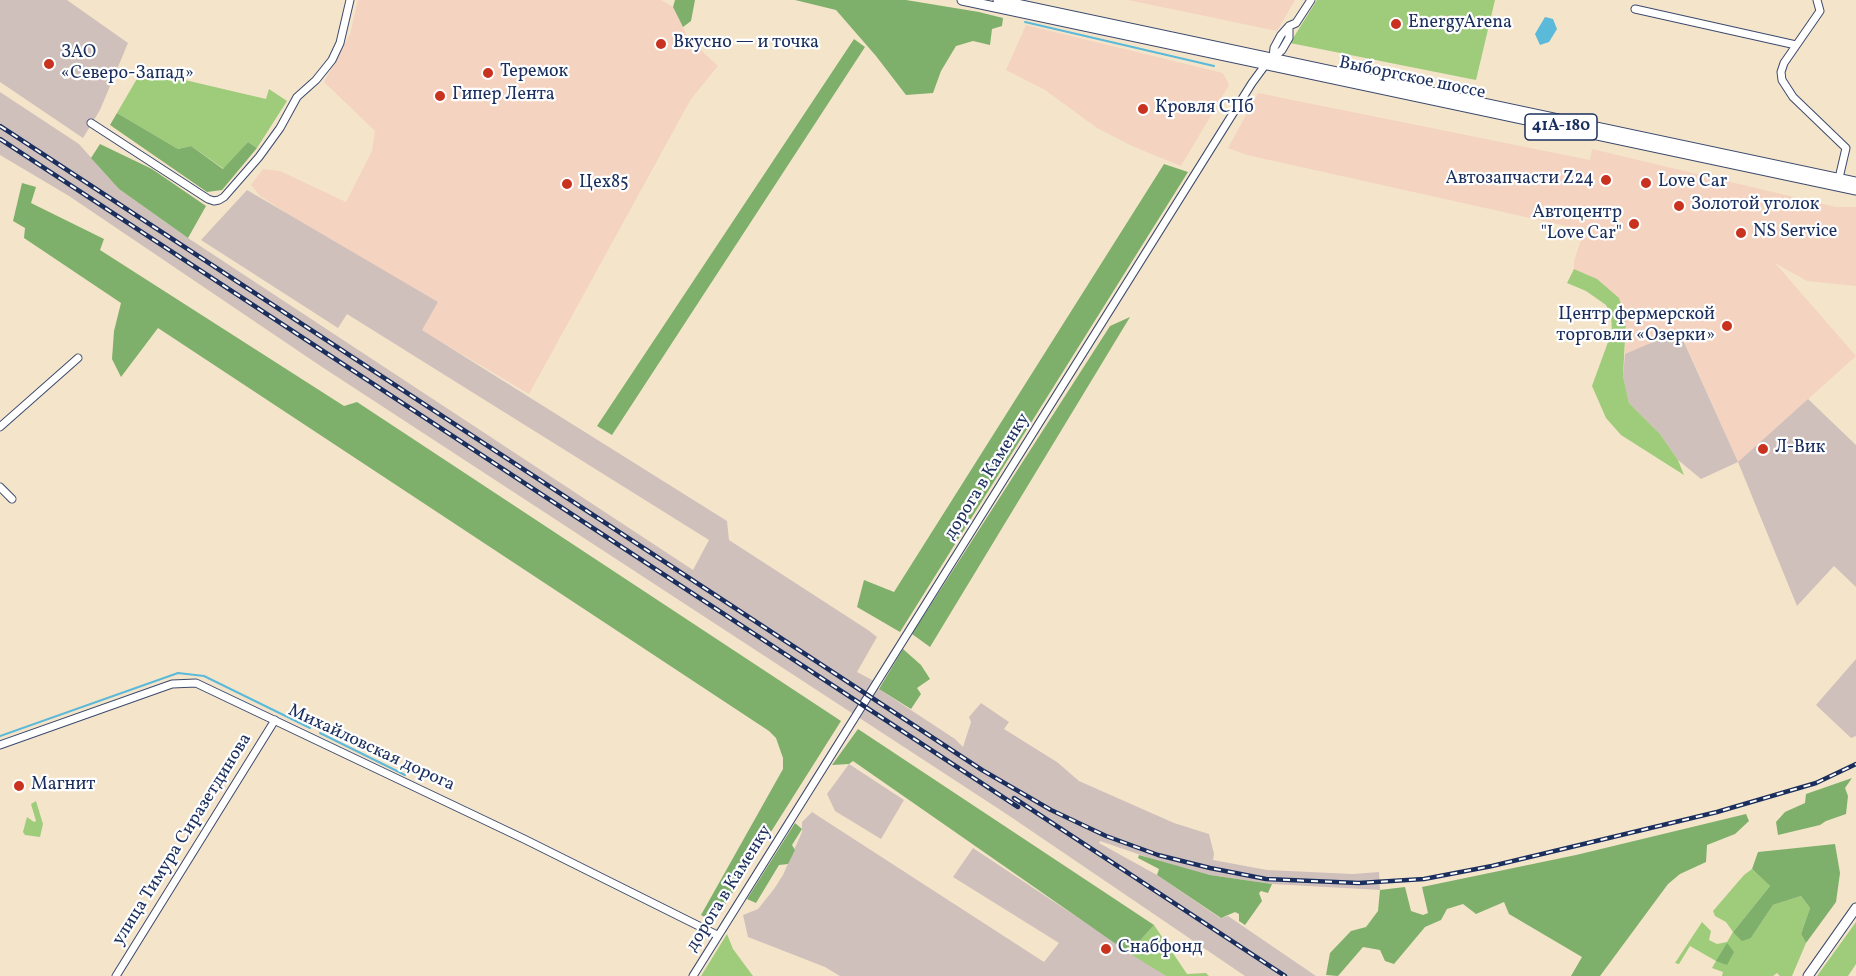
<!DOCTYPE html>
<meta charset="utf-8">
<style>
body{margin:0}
canvas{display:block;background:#f4e4ca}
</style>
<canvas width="1856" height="976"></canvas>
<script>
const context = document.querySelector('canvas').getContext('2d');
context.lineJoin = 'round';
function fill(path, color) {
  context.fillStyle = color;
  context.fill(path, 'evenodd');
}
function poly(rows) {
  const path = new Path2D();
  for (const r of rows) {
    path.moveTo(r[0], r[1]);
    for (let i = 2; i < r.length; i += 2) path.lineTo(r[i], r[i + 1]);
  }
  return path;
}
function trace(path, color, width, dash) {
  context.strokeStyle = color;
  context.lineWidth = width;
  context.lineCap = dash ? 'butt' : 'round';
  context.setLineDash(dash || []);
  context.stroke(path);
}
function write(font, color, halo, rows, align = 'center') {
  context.font = font + ' Vollkorn,serif';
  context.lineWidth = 4.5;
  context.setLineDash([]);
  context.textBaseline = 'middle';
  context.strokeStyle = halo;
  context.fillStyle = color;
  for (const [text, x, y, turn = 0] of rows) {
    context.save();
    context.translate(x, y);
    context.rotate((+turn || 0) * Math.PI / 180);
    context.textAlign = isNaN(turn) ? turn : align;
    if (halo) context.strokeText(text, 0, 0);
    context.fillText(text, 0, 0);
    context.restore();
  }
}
fill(poly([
 [358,0,661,0,673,7,688,38,718,66,691,99,529,394,421,330,438,302,311,229,260,196,251,185,263,169,280,171,346,202,372,151,375,131,324,82,350,34],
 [1128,0,1295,0,1277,31],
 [1026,25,1223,73,1229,85,1181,166,1132,146,1097,128,1045,90,1006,70],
 [1258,93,1590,160,1592,149,1836,207,1856,207,1856,286,1807,281,1775,263,1856,356,1738,462,1680,332,1625,354,1626,320,1597,279,1574,269,1574,261,1584,230,1247,155,1228,148]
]), '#f4d3c0');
fill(poly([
 [0,0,67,0,128,43,100,110,83,138,0,82],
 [0,92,79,144,119,189,188,238,693,570,709,540,347,314,338,328,201,240,247,190,438,302,422,330,727,521,729,540,868,630,877,637,857,672,874,681,879,689,955,739,963,747,971,722,969,717,981,703,1009,722,1004,729,1057,762,1079,781,1174,823,1209,834,1214,854,1213,860,1267,870,1353,874,1379,872,1380,890,1272,884,1210,875,1167,864,1100,841,1099,843,1157,875,1220,918,1228,916,1316,976,1245,976,1008,815,319,365,69,196,0,155],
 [1679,331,1738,462,1808,399,1856,445,1856,587,1834,566,1797,606,1738,462,1701,479,1678,460,1660,434,1629,403,1623,376,1625,354],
 [1856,659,1856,736,1851,738,1816,705],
 [849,764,904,800,881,839,835,811,827,794],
 [812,812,1044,962,1059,943,953,877,973,848,1166,976,840,976,825,967,748,937,743,915,758,909,774,889,783,875,802,832,802,822]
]), '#d0c0bc');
fill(poly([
 [1317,0,1495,0,1476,80,1290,43],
 [142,70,266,99,269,89,287,101,257,148,248,142,224,169,191,146,178,149,117,113],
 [1574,269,1597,279,1619,298,1626,320,1623,376,1629,403,1660,434,1678,460,1684,475,1621,435,1606,418,1592,386,1612,331,1611,315,1606,305,1586,291,1567,283],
 [36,801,43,824,40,837,25,835,23,832,27,817,34,822,36,821,31,804],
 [1752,869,1770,886,1733,932,1751,938,1773,905,1801,896,1810,908,1801,934,1806,943,1792,976,1780,976,1777,973,1773,976,1722,976,1723,972,1712,968,1716,961,1690,946,1679,964,1675,963,1702,922,1711,931,1709,940,1717,944,1727,942,1733,932,1726,922,1715,916,1713,911,1744,875],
 [1856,922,1856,964,1848,976,1817,976],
 [1154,925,1187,974,1206,973,1209,976,1166,976,1129,953],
 [727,934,733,949,753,976,701,976]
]), '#9ecc7b');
fill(poly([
 [675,0,695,0,691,21,683,27,673,7],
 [795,0,906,0,979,12,1003,18,1002,26,992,29,990,45,973,41,956,46,941,71,933,93,906,95,876,56,836,10],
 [854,39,865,47,612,435,597,426],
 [117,113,178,149,191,146,223,169,248,142,257,148,222,190,207,192,110,125],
 [100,144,152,169,206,206,188,238,119,189,91,158],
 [1164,164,1188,172,900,632,857,607,864,580,894,592],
 [22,183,36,187,31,203,104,239,100,250,344,406,357,402,841,721,714,922,701,915,783,769,783,758,776,738,769,731,158,328,121,377,112,359,114,331,121,303,24,238,25,228,13,221],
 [1130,317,930,647,912,634,1110,326],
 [903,649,921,665,930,679,917,688,921,694,911,709,879,689],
 [858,729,1154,925,1129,953,853,761,849,764,832,765],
 [1852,778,1845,788,1848,796,1846,814,1826,821,1820,825,1778,835,1776,822,1785,812,1805,803,1806,794],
 [1746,814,1749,821,1735,834,1707,845,1706,862,1680,874,1668,884,1600,976,1571,976,1582,957,1509,914,1504,902,1476,914,1463,904,1447,909,1441,920,1425,927,1394,964,1385,961,1380,950,1363,947,1338,976,1326,975,1330,953,1351,931,1366,927,1378,911,1380,890,1405,887,1411,911,1423,915,1428,913,1422,887,1576,855],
 [795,823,802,829,792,845,795,850,788,864,779,865,756,903,747,899],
 [1835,844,1840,873,1836,902,1806,943,1801,934,1810,908,1801,896,1773,905,1751,938,1742,941,1733,932,1770,886,1752,869,1758,852],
 [1139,855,1210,875,1272,884,1268,893,1261,891,1259,893,1262,901,1245,925,1239,921,1239,914,1235,912,1221,918,1157,875,1159,869,1138,858],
 [1727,943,1734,952,1727,965,1716,961]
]), '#7eb06b');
fill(poly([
 [1545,17,1553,19,1557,29,1549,42,1540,45,1535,34]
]), '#5bb9d9');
trace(poly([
 [1025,22,1214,66],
 [320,733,405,775],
 [0,736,178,673,204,676,310,728]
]), '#5bb9d9', 2);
const minor = poly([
 [1817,0,1820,11,1784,63,1781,72,1782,80,1793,97,1846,148,1839,178],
 [1635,9,1796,45],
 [1273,58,1274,48,1281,35,1289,26,1296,23,1311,0],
 [91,123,208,199,214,201,219,200,224,197,259,157,280,128,297,97,316,80,332,60,340,43,350,0],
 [0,427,78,358],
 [0,487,12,499],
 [0,745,172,684,196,683,524,839,717,935],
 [116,976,275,720],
 [693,976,1252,83,1266,64,1282,50,1289,38,1289,26]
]);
const major = poly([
 [962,0,1856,190],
 [998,0,1856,182],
 [1808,976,1856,908]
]);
trace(minor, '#3c4a6e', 9);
trace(major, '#3c4a6e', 11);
trace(minor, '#fff', 7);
trace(major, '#fff', 9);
const rail = poly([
 [0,126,982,770,1051,810,1106,836,1158,855,1210,868,1266,879,1359,883,1424,879,1492,866,1717,812,1816,783,1856,764],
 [0,139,1018,807],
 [1014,798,1285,976]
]);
trace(rail, '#1b2f5e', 4.5);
trace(rail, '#fff', 2, [7]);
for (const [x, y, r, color] of [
 [1396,24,6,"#c8321e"],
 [661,44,6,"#c8321e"],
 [49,64,6,"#c8321e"],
 [488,73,6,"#c8321e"],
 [440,96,6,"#c8321e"],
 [1143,109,6,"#c8321e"],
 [1606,180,6,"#c8321e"],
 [1646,183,6,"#c8321e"],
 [567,184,6,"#c8321e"],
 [1679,206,6,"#c8321e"],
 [1634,224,6,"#c8321e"],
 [1741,233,6,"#c8321e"],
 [1727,326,6,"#c8321e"],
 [1763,449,6,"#c8321e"],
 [19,786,6,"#c8321e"],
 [1106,949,6,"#c8321e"]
]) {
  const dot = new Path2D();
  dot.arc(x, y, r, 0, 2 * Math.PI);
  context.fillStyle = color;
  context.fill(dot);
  trace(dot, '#fff', 2);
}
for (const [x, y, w] of [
 [1561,127,72]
]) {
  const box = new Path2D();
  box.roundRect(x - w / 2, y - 13, w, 26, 4.5);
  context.fillStyle = '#fff';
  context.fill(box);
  trace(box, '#1b2f5e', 1.5);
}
write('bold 16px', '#1b2f5e', null, [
 ["41А-180",1561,127]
]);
write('18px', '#1b2f5e', '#fff', [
 ["EnergyArena",1408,24],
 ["Вкусно — и точка",673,44],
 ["ЗАО",61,54],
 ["«Северо-Запад»",61,75],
 ["Теремок",500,73],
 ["Гипер Лента",452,96],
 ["Кровля СПб",1155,109],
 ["Автозапчасти Z24",1594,180,"right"],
 ["Love Car",1658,183],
 ["Цех85",579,184],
 ["Золотой уголок",1691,206],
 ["Автоцентр",1622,214,"right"],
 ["\"Love Car\"",1622,235,"right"],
 ["NS Service",1753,233],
 ["Центр фермерской",1715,316,"right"],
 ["торговли «Озерки»",1715,337,"right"],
 ["Л-Вик",1775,449],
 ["Магнит",31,786],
 ["Снабфонд",1118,949]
], 'left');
write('18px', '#1b2f5e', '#fff', [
 ["Выборгское шоссе",1412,79,12],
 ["дорога в Каменку",988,477,-58],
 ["Михайловская дорога",371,749,25],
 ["улица Тимура Сиразетдинова",183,840,-58],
 ["дорога в Каменку",730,889,-58]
]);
</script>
